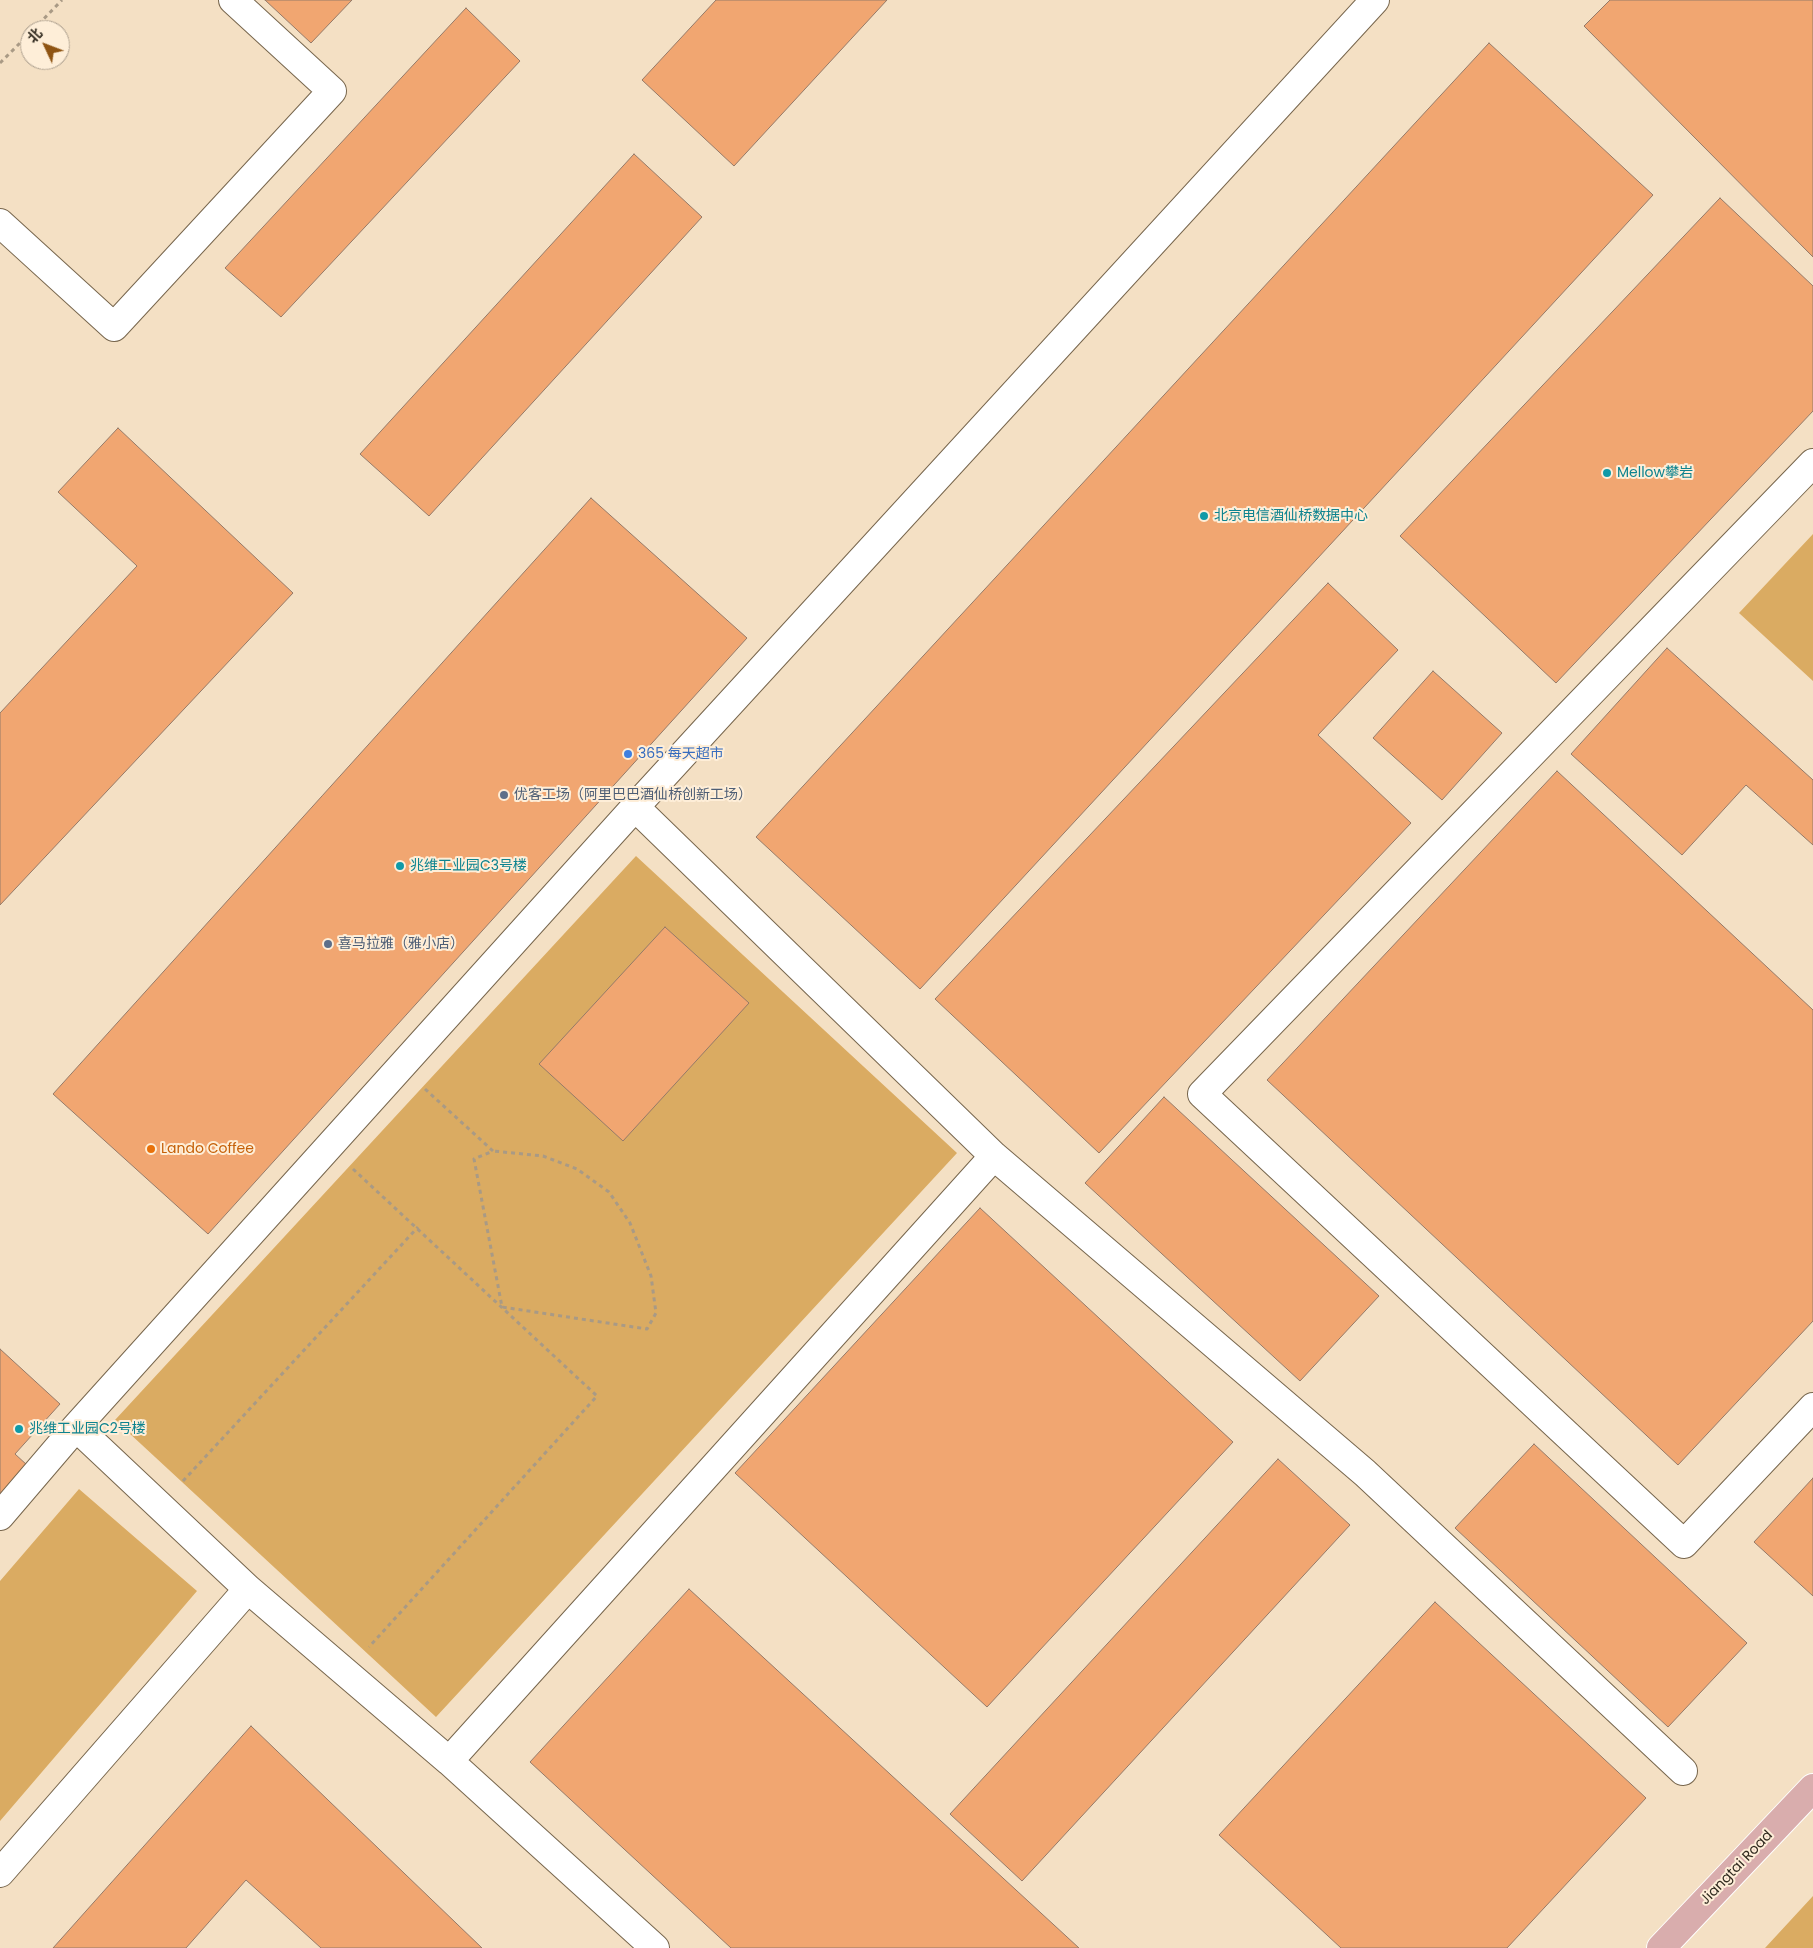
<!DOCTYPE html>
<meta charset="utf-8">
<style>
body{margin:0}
#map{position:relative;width:1813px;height:1948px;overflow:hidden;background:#f4e0c4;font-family:Poppins,"Noto Sans SC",sans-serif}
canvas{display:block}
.north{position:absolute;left:20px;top:20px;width:50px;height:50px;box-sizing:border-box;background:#feeed8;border:1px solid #ada08f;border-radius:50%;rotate:313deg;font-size:14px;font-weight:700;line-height:20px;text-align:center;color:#332c21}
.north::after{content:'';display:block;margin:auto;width:18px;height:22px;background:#8f5412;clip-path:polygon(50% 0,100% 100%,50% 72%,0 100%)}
</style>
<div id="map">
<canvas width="1813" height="1948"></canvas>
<div class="north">北</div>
</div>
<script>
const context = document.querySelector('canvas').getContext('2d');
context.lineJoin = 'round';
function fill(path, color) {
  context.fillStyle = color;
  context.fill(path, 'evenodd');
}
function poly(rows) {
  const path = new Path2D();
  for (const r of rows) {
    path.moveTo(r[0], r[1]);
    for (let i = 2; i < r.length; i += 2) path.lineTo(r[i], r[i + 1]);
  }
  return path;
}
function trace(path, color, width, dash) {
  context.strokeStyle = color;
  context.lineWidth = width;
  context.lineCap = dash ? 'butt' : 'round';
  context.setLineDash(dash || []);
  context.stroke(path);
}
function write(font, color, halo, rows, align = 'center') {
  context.font = font + ' Poppins,"Noto Sans SC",sans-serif';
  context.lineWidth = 4;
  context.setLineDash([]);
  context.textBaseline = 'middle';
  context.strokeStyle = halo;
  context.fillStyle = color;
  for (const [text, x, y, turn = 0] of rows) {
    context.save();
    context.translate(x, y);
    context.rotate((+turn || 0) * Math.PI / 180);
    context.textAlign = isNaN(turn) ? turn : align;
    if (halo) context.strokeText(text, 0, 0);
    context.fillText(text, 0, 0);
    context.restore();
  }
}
fill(poly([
 [1813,534,1813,681,1739,613],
 [636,856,957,1153,436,1717,115,1420],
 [79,1489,197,1591,0,1821,0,1581],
 [1813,1896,1813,1948,1765,1948]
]), '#daab62');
const building = poly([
 [265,0,352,0,311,43,265,0],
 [716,0,887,0,734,166,642,80,716,0],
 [1610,0,1813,0,1813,257,1584,26,1610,0],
 [466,8,520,61,281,317,225,268,466,8],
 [1489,43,1653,195,920,989,756,837,1489,43],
 [634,154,702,217,429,516,360,454,634,154],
 [1720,198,1813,286,1813,411,1556,683,1400,536,1720,198],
 [118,428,293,593,0,905,0,713,137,566,58,492,118,428],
 [591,498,747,638,208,1234,53,1094,591,498],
 [1328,583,1398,650,1318,735,1411,823,1099,1153,935,999,1328,583],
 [1667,648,1813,780,1813,845,1746,785,1682,855,1571,754,1667,648],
 [1433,671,1502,733,1442,800,1373,738,1433,671],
 [1557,771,1813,1010,1813,1321,1678,1465,1267,1080,1557,771],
 [665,927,749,1003,623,1141,539,1064,665,927],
 [1164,1097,1379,1296,1300,1381,1085,1183,1164,1097],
 [980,1208,1233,1442,987,1707,735,1473,980,1208],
 [0,1349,60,1404,15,1454,27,1465,0,1495,0,1349],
 [1534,1444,1747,1643,1668,1727,1455,1528,1534,1444],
 [1278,1459,1350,1525,1022,1881,950,1814,1278,1459],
 [1813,1478,1813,1596,1754,1542,1813,1478],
 [689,1589,1079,1948,731,1948,530,1762,689,1589],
 [1435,1602,1646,1798,1507,1948,1341,1948,1219,1835,1435,1602],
 [251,1726,482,1948,321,1948,246,1880,186,1948,53,1948,251,1726]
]);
fill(building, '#f1a671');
trace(building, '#957a68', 1);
const minor = poly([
 [0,223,114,327,332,91,233,0],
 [1813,463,1202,1094,1684,1544,1813,1407],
 [635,807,994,1156,1365,1473,1683,1771],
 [0,1516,76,1427,635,807,1375,0],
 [248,1589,449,1761,655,1948],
 [449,1761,994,1156],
 [0,1873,248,1589,76,1427]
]);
const major = poly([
 [1661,1948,1813,1788]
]);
trace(minor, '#77664d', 30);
trace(major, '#fff', 30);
trace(poly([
 [33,30,62,0],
 [0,63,30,33],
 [425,1089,493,1151,474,1159,502,1307,647,1329,656,1313,651,1276,630,1223,609,1192,577,1169,543,1156,493,1151],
 [353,1169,597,1396,369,1647],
 [183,1481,418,1227]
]), '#a99a85', 3, [4, 4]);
trace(minor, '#fff', 28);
trace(major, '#d9adad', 28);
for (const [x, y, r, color] of [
 [1607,473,5,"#0f9aa8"],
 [1204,516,5,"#0f9aa8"],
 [628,754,5,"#3f7fe0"],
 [504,795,5,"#5c6f8a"],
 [400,866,5,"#0f9aa8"],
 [328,944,5,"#5c6f8a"],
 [151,1149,5,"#e8710a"],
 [19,1429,5,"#0f9aa8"]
]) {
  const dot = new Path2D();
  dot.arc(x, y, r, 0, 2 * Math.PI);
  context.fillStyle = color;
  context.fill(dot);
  trace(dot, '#feeed8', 2);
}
write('14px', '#0d838f', '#feeed8', [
 ["Mellow攀岩",1617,473],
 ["北京电信酒仙桥数据中心",1214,516],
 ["兆维工业园C3号楼",410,866],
 ["兆维工业园C2号楼",29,1429]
], 'left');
write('14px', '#366cbe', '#feeed8', [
 ["365 每天超市",638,754]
], 'left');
write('14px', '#4e5e75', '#feeed8', [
 ["优客工场（阿里巴巴酒仙桥创新工场）",514,795],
 ["喜马拉雅（雅小店）",338,944]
], 'left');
write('14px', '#c56008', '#feeed8', [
 ["Lando Coffee",161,1149]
], 'left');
write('14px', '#332c21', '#feeed8', [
 ["Jiangtai Road",1737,1868,-46]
]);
</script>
